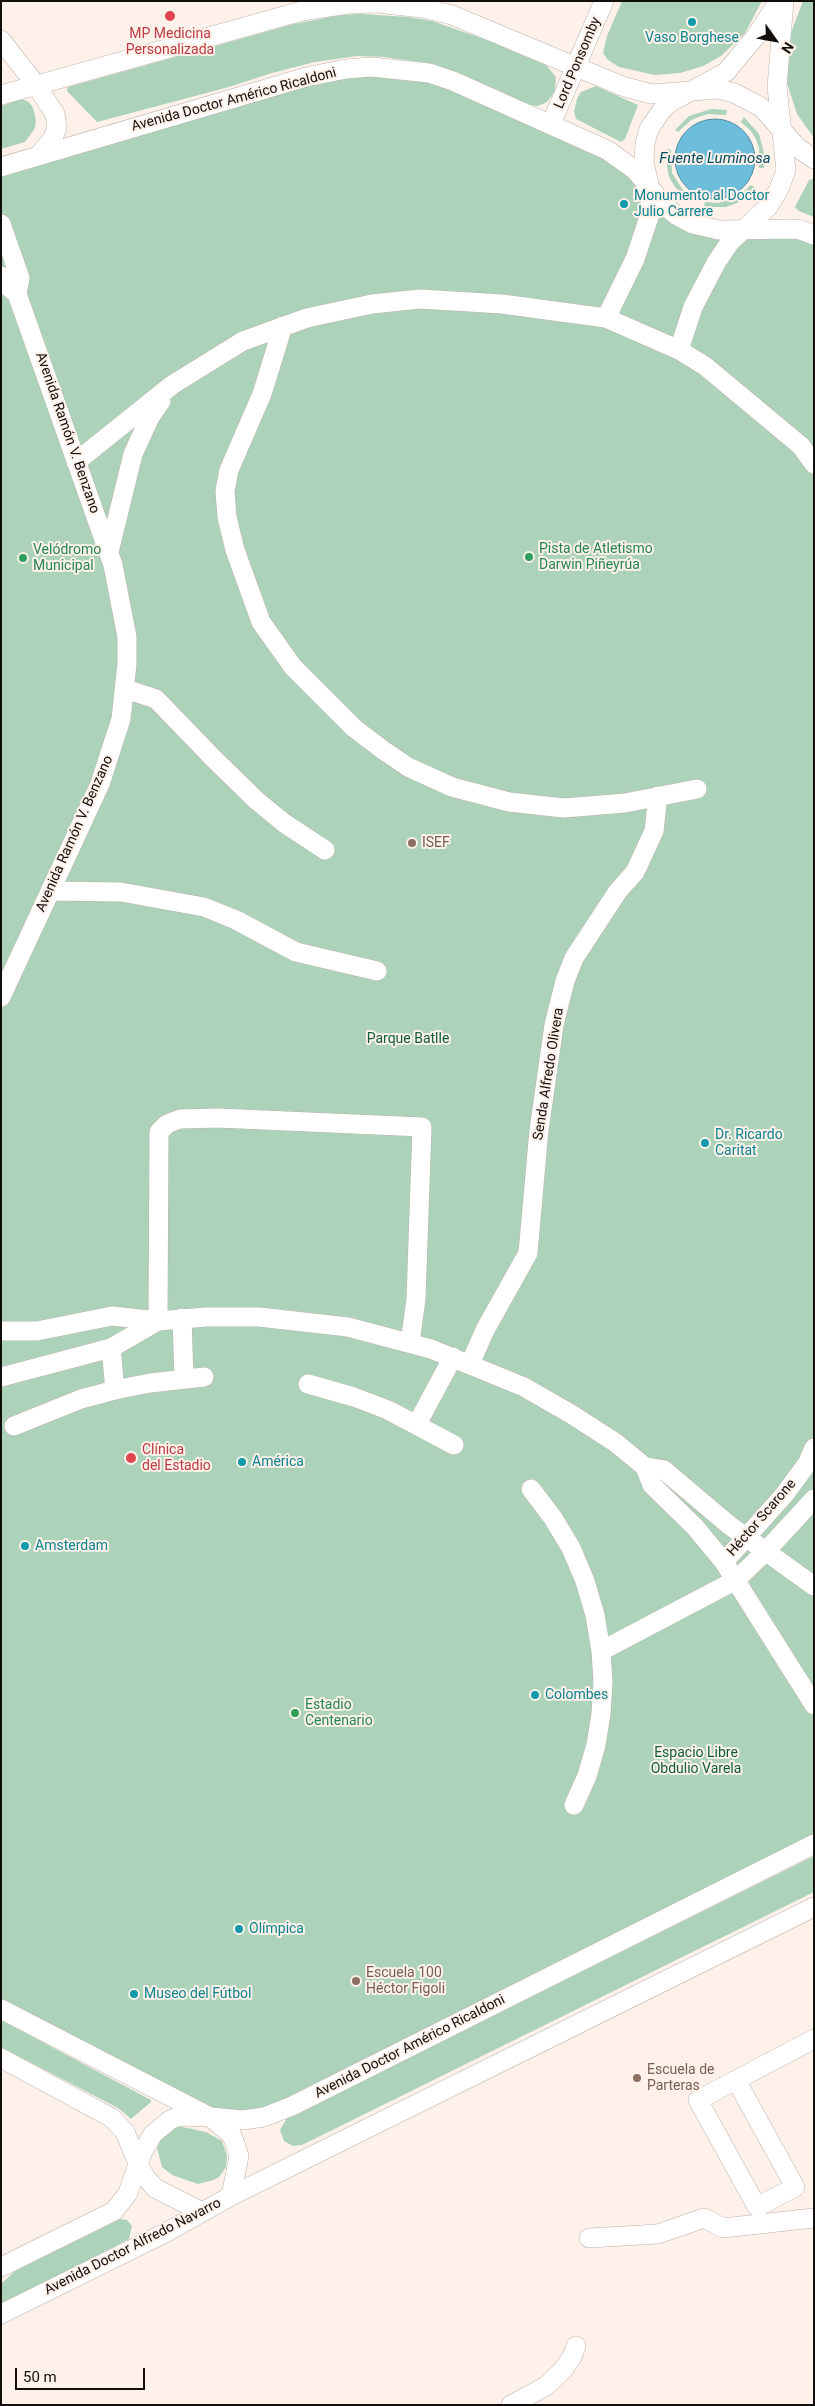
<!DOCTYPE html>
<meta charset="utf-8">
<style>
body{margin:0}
#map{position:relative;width:815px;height:2406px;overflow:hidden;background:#fdf1ea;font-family:Roboto,sans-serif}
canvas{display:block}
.frame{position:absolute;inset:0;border:2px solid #120e0c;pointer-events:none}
.north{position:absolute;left:750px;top:15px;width:50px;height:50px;-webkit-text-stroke:4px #fdf1ea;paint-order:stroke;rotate:122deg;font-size:14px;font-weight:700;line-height:20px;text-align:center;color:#120e0c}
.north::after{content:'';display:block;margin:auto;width:18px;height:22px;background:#120e0c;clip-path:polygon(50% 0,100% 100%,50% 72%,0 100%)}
.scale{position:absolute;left:15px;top:2368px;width:130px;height:22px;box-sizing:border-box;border:2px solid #120e0c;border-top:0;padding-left:6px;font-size:15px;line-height:18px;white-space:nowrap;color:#120e0c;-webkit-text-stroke:4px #fdf1ea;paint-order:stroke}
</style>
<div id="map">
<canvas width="815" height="2406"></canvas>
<div class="frame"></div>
<div class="north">N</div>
<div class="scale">50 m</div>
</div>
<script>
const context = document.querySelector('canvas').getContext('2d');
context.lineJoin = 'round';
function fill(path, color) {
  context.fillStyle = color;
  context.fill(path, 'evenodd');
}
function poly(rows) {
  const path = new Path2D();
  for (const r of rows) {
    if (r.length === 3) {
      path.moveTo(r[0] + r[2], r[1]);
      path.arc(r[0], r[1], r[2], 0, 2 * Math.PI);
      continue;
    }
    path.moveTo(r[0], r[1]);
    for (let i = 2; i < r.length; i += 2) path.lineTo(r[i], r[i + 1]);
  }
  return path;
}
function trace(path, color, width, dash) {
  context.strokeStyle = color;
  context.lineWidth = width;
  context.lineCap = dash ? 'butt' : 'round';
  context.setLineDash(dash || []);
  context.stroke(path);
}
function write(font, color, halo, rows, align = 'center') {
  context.font = font + ' Roboto,sans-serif';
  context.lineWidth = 4;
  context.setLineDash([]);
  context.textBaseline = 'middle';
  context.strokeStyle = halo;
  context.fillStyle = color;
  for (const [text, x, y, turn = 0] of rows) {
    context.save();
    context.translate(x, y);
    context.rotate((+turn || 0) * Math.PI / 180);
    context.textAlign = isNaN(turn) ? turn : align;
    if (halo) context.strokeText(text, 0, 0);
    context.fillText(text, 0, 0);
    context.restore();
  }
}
fill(poly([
 [622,1,762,1,745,33,721,56,703,66,680,73,654,75,619,67,608,60,603,53,607,36],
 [803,1,814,1,814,138,797,114,786,80,788,41],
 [361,14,408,17,432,21,487,40,546,65,556,77,555,91,547,102,538,106,530,105,434,64,384,57,357,56,315,62,272,73,229,87,97,122,67,91,68,87,294,24,341,15],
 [404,70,607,150,676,215,814,235,814,1844,292,2106,229,2120,1,2009,1,167,306,77],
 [596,86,638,105,625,139,621,142,576,119,574,111,577,99,581,92],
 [22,99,29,102,33,108,36,120,35,128,25,142,1,149,1,106],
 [711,109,727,110,726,115,708,114,698,117,690,121,678,132,675,130,689,116],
 [744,117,759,134,765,157,764,168,759,168,759,148,756,139,751,131,741,122],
 [667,149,671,150,672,173,683,190,690,196,688,199,675,187,669,177,667,166],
 [814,178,814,217,799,211,795,207,809,180],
 [751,185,755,188,737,203,726,207,704,207,705,202,718,203,736,198],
 [814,1856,814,1892,302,2145,293,2146,284,2141,280,2130,287,2118],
 [1,2020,151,2100,151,2102,131,2119,118,2108,1,2047],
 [178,2126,206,2132,222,2141,227,2156,226,2167,220,2176,214,2180,198,2184,172,2175,162,2167,157,2148,161,2139],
 [120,2219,127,2220,132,2226,129,2239,1,2304,1,2284,16,2270]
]), '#acd3ba');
const water = poly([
 [715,159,40]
]);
fill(water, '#6dbedb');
trace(water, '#52899d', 1);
const minor = poly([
 [1,40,36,85,55,114,57,128,53,138,39,155],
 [1,95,302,11,348,4,378,3,422,8,452,15,622,86,651,94,719,89,734,93,761,107,798,148,814,159],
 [551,124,604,1],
 [1,167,306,77,346,69,371,67,429,73,453,81,607,150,635,170,664,205,676,215,693,224,719,230,798,229,814,235],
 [1,224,20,278,17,294,113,565,127,637,127,664,121,719,100,784,1,997],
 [1,276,5,284,17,294],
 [606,318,635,259,650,214,650,189,644,162,645,143,649,129,662,110,671,102,726,72,756,36,779,1],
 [283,326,262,394,229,470,225,491,227,517,235,550,261,622,293,667,354,728,383,750,408,767,452,787,509,802,564,808,625,803,697,789],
 [679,350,693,307,716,263,730,242,768,207,779,189,786,170,777,87,784,1],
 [76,462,172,385,243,341,307,318,372,304,420,299,502,304,606,318,679,350,705,366,801,446,814,464],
 [109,552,133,454,150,417,161,401],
 [126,689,156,699,213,758,256,800,284,823,325,850],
 [51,891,121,892,204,907,236,920,296,952,377,971],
 [182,1318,184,1378],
 [158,1321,159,1132,167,1124,180,1119,218,1118,422,1127,416,1299,410,1343],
 [1,1331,37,1331,112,1316,158,1321,206,1317,259,1317,348,1327,431,1349,524,1387,571,1414,616,1443,645,1467,664,1470,729,1525,814,1586],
 [111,1348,115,1390],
 [470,1364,485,1330,528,1253,539,1130,554,1025,565,981,574,958,618,891,635,872,654,831,658,796],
 [1,1377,111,1348,158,1321],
 [308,1384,354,1397,388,1410,454,1445],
 [417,1424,453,1357],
 [14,1426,81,1399,115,1390,150,1383,204,1377],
 [645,1467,652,1485,695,1527,724,1562,814,1705],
 [531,1489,553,1518,571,1548,585,1581,595,1615,601,1651,603,1682,601,1714,596,1745,587,1776,574,1805],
 [724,1562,784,1495,807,1464,814,1448],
 [601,1651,736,1580,766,1551,814,1499],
 [1,2009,210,2117,243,2120,264,2117,292,2106,814,1844],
 [1,2058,112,2118,125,2132,138,2164,146,2178,155,2188,202,2212],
 [736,2080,795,2187,757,2207,698,2100,814,2039],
 [589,2238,658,2234,704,2218,723,2228,814,2218],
 [1,2267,114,2211,128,2193,142,2153,153,2134,170,2120,180,2116,210,2117,232,2135,239,2156,231,2196],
 [1,2314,165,2233,231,2196,814,1907],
 [511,2405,546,2386,563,2370,572,2357,576,2346]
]);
trace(minor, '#bdb2ab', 20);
trace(minor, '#fff', 19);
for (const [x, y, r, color] of [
 [170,16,6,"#e0444e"],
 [692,22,5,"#0f9aa8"],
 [624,204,5,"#0f9aa8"],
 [529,557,5,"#2e9e5b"],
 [23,558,5,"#2e9e5b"],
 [412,843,5,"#8d6e63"],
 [705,1143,5,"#0f9aa8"],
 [131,1458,6,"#e0444e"],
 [242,1462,5,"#0f9aa8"],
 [25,1546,5,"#0f9aa8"],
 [535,1695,5,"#0f9aa8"],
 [295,1713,5,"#2e9e5b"],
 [239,1929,5,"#0f9aa8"],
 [356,1981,5,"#8d6e63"],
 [134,1994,5,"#0f9aa8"],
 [637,2078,5,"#8d6e63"]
]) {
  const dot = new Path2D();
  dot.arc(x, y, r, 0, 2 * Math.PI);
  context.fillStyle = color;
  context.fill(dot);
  trace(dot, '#fdf1ea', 2);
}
write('14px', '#be3a42', '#fdf1ea', [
 ["MP Medicina",170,34],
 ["Personalizada",170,50],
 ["Clínica",142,1450,"left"],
 ["del Estadio",142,1466,"left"]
]);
write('14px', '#0d838f', '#fdf1ea', [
 ["Vaso Borghese",692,38,"center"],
 ["Monumento al Doctor",634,196],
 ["Julio Carrere",634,212],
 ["Dr. Ricardo",715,1135],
 ["Caritat",715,1151],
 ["América",252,1462],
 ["Amsterdam",35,1546],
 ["Colombes",545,1695],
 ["Olímpica",249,1929],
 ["Museo del Fútbol",144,1994]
], 'left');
write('14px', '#120e0c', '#fdf1ea', [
 ["Lord Ponsomby",578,63,-67],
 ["Avenida Doctor Américo Ricaldoni",234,100,-15],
 ["Avenida Ramón V. Benzano",67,433,71],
 ["Avenida Ramón V. Benzano",75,834,-66],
 ["Senda Alfredo Olivera",549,1074,-81],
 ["Héctor Scarone",762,1518,-49],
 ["Avenida Doctor Américo Ricaldoni",410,2047,-27],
 ["Avenida Doctor Alfredo Navarro",133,2247,-27]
]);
write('14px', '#27864d', '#fdf1ea', [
 ["Pista de Atletismo",539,549],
 ["Darwin Piñeyrúa",539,565],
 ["Velódromo",33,550],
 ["Municipal",33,566],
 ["Estadio",305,1705],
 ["Centenario",305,1721]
], 'left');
write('14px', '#785e54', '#fdf1ea', [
 ["ISEF",422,843],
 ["Escuela 100",366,1973],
 ["Héctor Figoli",366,1989],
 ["Escuela de",647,2070],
 ["Parteras",647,2086]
], 'left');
write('14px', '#0c5d38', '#fdf1ea', [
 ["Parque Batlle",408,1039],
 ["Espacio Libre",696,1753],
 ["Obdulio Varela",696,1769]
]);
write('italic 15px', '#034d61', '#fdf1ea', [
 ["Fuente Luminosa",715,159]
]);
</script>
